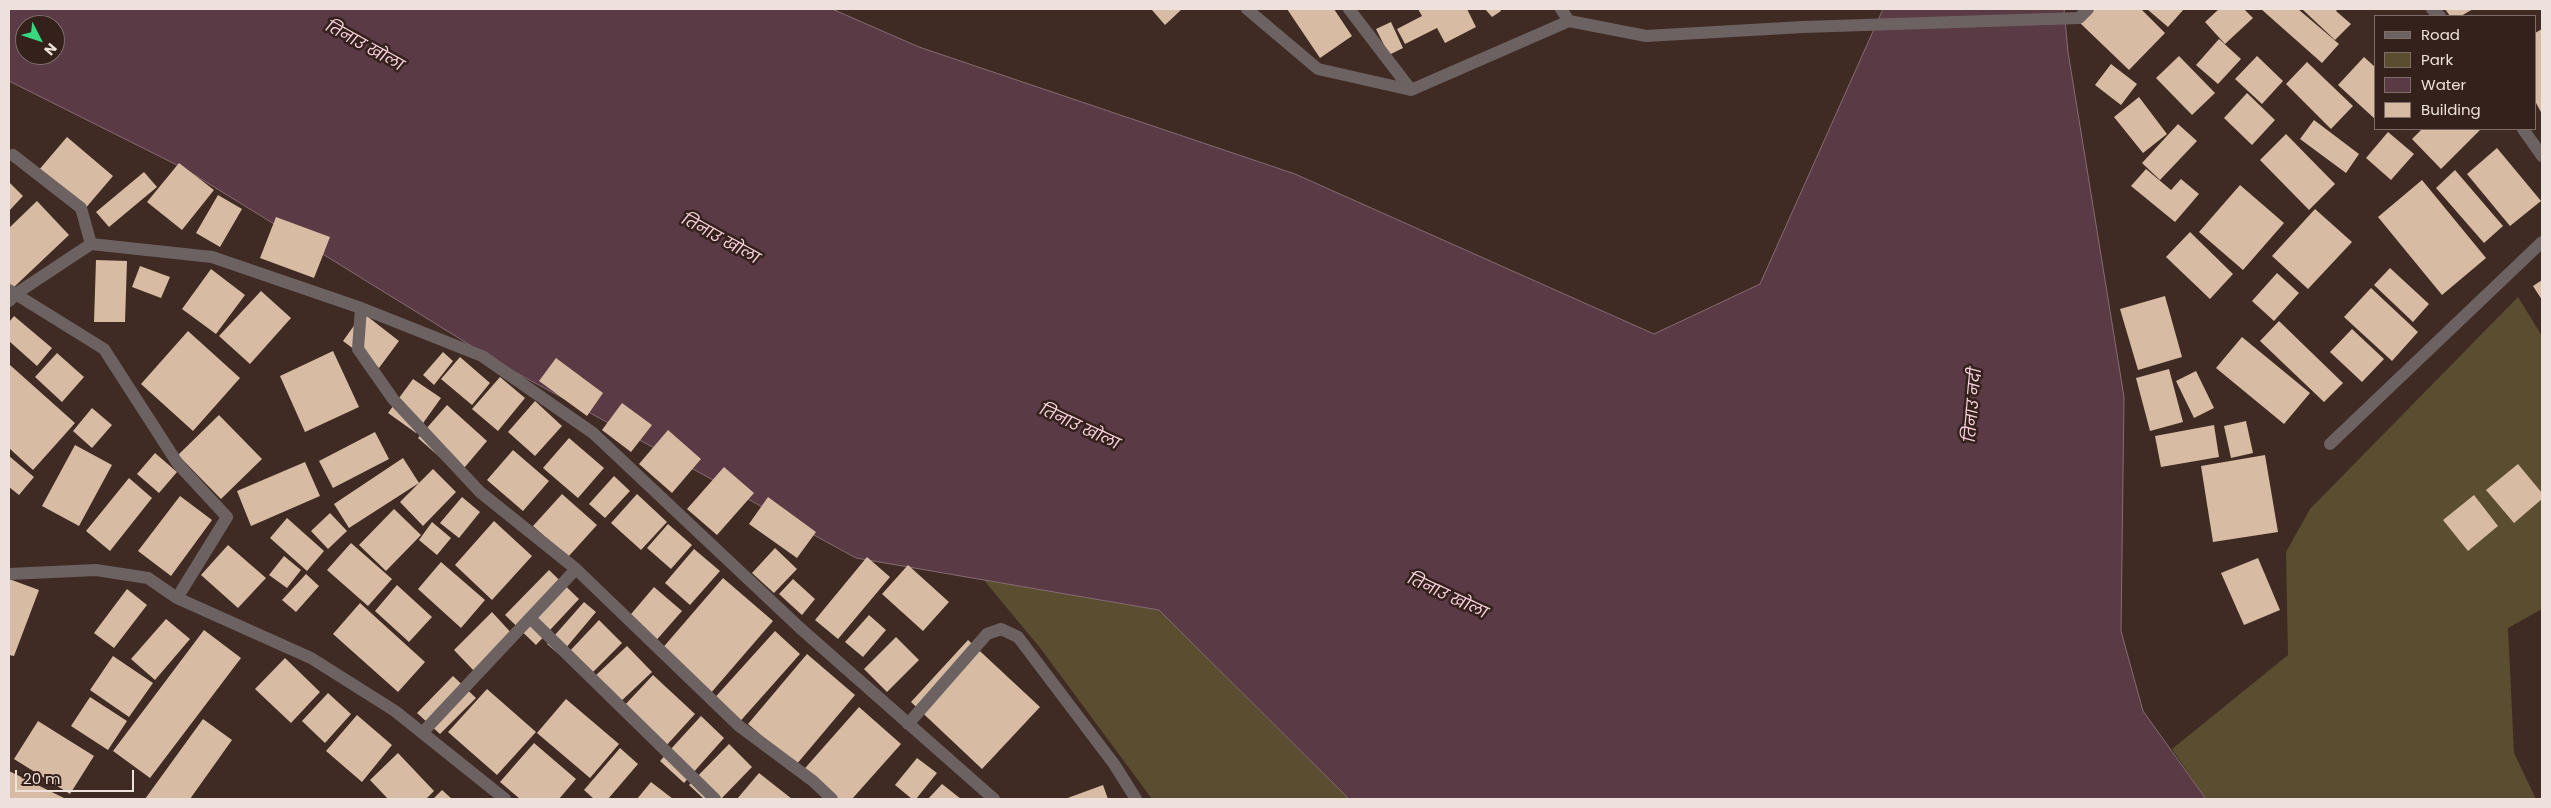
<!DOCTYPE html>
<meta charset="utf-8">
<style>
body{margin:0}
#map{position:relative;width:2551px;height:808px;overflow:hidden;background:#3f2b24;font-family:Poppins,sans-serif}
canvas{display:block}
.frame{position:absolute;inset:0;border:10px solid #eee0db;pointer-events:none}
.legend{position:absolute;left:2374px;top:15px;width:162px;height:115px;box-sizing:border-box;background:#34211b;border:1px solid #7e6d68;margin:0;padding:6px 9px;list-style:none;font-size:15px;color:#eee0db}
.legend li{display:flex;align-items:center;gap:10px;height:25px}
.legend b{width:25px;border:1px solid #7e6d68}
.north{position:absolute;left:15px;top:15px;width:50px;height:50px;box-sizing:border-box;background:#34211b;border:1px solid #7e6d68;border-radius:50%;rotate:131deg;font-size:14px;font-weight:700;line-height:20px;text-align:center;color:#eee0db}
.north::after{content:'';display:block;margin:auto;width:18px;height:22px;background:#36d880;clip-path:polygon(50% 0,100% 100%,50% 72%,0 100%)}
.scale{position:absolute;left:15px;top:770px;width:119px;height:22px;box-sizing:border-box;border:2px solid #eee0db;border-top:0;padding-left:6px;font-size:15px;line-height:18px;white-space:nowrap;color:#eee0db;-webkit-text-stroke:4px #34211b;paint-order:stroke}
</style>
<div id="map">
<canvas width="2551" height="808"></canvas>
<div class="frame"></div>
<ul class="legend">
<li><b style="height:6px;background:#6d6262"></b>Road</li>
<li><b style="height:14px;background:#5a4d30"></b>Park</li>
<li><b style="height:14px;background:#593a45"></b>Water</li>
<li><b style="height:14px;background:#d7bba2"></b>Building</li>
</ul>
<div class="north">N</div>
<div class="scale">20 m</div>
</div>
<script>
const context = document.querySelector('canvas').getContext('2d');
context.lineJoin = 'round';
function fill(path, color) {
  context.fillStyle = color;
  context.fill(path, 'evenodd');
}
function poly(rows) {
  const path = new Path2D();
  for (const r of rows) {
    path.moveTo(r[0], r[1]);
    for (let i = 2; i < r.length; i += 2) path.lineTo(r[i], r[i + 1]);
  }
  return path;
}
function trace(path, color, width, dash) {
  context.strokeStyle = color;
  context.lineWidth = width;
  context.lineCap = dash ? 'butt' : 'round';
  context.setLineDash(dash || []);
  context.stroke(path);
}
function write(font, color, halo, rows, align = 'center') {
  context.font = font + ' Poppins,"Noto Sans Devanagari",sans-serif';
  context.lineWidth = 5;
  context.setLineDash([]);
  context.textBaseline = 'middle';
  context.strokeStyle = halo;
  context.fillStyle = color;
  for (const [text, x, y, turn = 0] of rows) {
    context.save();
    context.translate(x, y);
    context.rotate((+turn || 0) * Math.PI / 180);
    context.textAlign = isNaN(turn) ? turn : align;
    if (halo) context.strokeText(text, 0, 0);
    context.fillText(text, 0, 0);
    context.restore();
  }
}
fill(poly([
 [2518,297,2542,336,2542,609,2508,628,2514,753,2536,799,2206,799,2172,749,2288,655,2286,552,2310,509],
 [983,579,1159,610,1349,799,1152,799,1041,649]
]), '#5a4d30');
const water = poly([
 [9,9,832,9,919,47,1295,174,1654,334,1760,284,1883,9,2064,9,2068,52,2124,397,2121,631,2143,711,2206,799,1349,799,1159,610,856,558,504,366,185,169,9,81,9,9],
 [25,25,55,25,55,55,25,55,25,25]
]);
fill(water, '#593a45');
trace(water, '#866c72', 1);
fill(poly([
 [1153,9,1182,9,1165,25,1152,10],
 [1287,9,1334,9,1352,36,1320,58],
 [1418,9,1467,9,1476,27,1445,43,1437,28,1405,44,1397,29,1422,16],
 [1485,9,1500,9,1501,11,1492,17],
 [2094,9,2141,9,2165,33,2129,70,2080,23],
 [2147,9,2184,9,2168,27],
 [2219,9,2244,9,2253,18,2225,44,2205,22],
 [2261,9,2298,9,2339,44,2322,63],
 [2302,9,2338,9,2336,11,2351,24,2335,40],
 [2445,9,2473,9,2461,16,2450,16],
 [1391,22,1403,48,1389,55,1376,29],
 [2542,29,2542,114,2535,101,2535,33],
 [2219,39,2241,59,2218,84,2196,65],
 [2179,56,2215,93,2192,115,2156,78],
 [2257,56,2283,81,2262,104,2235,79],
 [2364,57,2375,67,2375,119,2338,85],
 [2307,62,2353,106,2331,129,2286,84],
 [2111,64,2137,84,2121,105,2095,85],
 [2247,93,2275,120,2252,145,2224,118],
 [2139,97,2167,134,2143,153,2114,117],
 [2314,120,2359,154,2346,173,2300,139],
 [2178,124,2197,141,2160,180,2142,163],
 [2422,129,2479,129,2480,130,2441,169,2412,139],
 [2388,132,2414,154,2391,180,2366,158],
 [2286,134,2335,184,2309,210,2260,160],
 [67,137,113,176,84,210,38,171],
 [2497,148,2541,201,2510,226,2467,174],
 [179,163,214,190,182,230,147,202],
 [2146,169,2171,190,2181,179,2199,194,2175,222,2131,186],
 [2455,170,2503,226,2484,243,2436,188],
 [144,172,157,187,109,227,96,212],
 [2422,180,2486,258,2442,295,2378,217],
 [9,182,23,196,9,211],
 [2240,185,2284,223,2243,270,2199,232],
 [218,195,242,209,220,247,196,233],
 [37,201,69,235,13,288,9,283,9,228],
 [2315,209,2352,242,2308,289,2272,256],
 [276,217,330,237,314,278,260,258],
 [2190,232,2233,274,2210,299,2166,257],
 [96,260,127,261,125,322,94,322],
 [140,266,170,277,161,298,132,287],
 [2390,268,2429,304,2413,322,2374,285],
 [211,269,245,295,216,334,182,309],
 [2277,273,2299,293,2274,321,2252,301],
 [2542,280,2542,300,2533,286],
 [2371,288,2418,332,2392,361,2344,317],
 [261,291,291,318,250,364,219,336],
 [2165,296,2182,357,2138,370,2120,309],
 [363,313,399,341,379,368,343,341],
 [14,316,52,348,37,366,9,341,9,322],
 [2279,321,2343,383,2324,402,2260,341],
 [2352,329,2384,359,2362,382,2330,352],
 [188,331,240,378,193,431,141,384],
 [2242,337,2310,393,2284,424,2216,368],
 [333,351,359,407,305,432,280,376],
 [443,352,453,361,434,385,423,375],
 [57,353,84,377,62,402,35,377],
 [460,357,490,383,472,405,441,379],
 [556,358,603,393,587,416,539,381],
 [10,365,75,423,33,470,9,448],
 [2169,369,2183,422,2150,431,2136,378],
 [2196,371,2214,408,2194,418,2176,381],
 [500,377,525,398,498,431,472,409],
 [413,379,441,398,416,433,388,413],
 [535,401,562,426,535,456,508,432],
 [622,403,652,425,631,452,602,430],
 [447,405,487,441,459,474,418,438],
 [92,408,112,425,92,448,73,431],
 [219,415,262,459,221,499,178,455],
 [2246,421,2253,453,2231,458,2224,426],
 [2214,425,2219,457,2161,467,2155,436],
 [668,430,701,459,672,493,639,464],
 [375,432,389,459,333,488,319,461],
 [569,438,604,468,578,498,543,468],
 [75,445,112,465,79,526,42,506],
 [513,450,549,481,523,511,487,480],
 [155,453,177,472,159,493,137,474],
 [2265,455,2278,532,2213,542,2201,466],
 [9,456,34,477,19,495,9,487],
 [403,458,419,483,349,528,334,504],
 [305,462,320,496,251,526,237,491],
 [2518,464,2542,493,2542,499,2514,523,2486,490],
 [724,467,754,493,717,535,687,509],
 [433,469,456,492,423,526,400,502],
 [614,476,630,491,605,518,589,504],
 [129,478,152,498,110,551,86,531],
 [562,494,597,525,568,557,533,526],
 [637,494,667,522,641,550,611,523],
 [2474,495,2498,526,2468,551,2443,520],
 [180,496,212,520,171,576,138,551],
 [462,497,480,512,459,538,440,523],
 [768,497,816,532,797,558,749,524],
 [394,509,421,535,386,571,359,545],
 [330,513,347,531,328,549,311,531],
 [287,518,324,551,307,571,270,538],
 [494,521,532,556,492,600,455,565],
 [432,522,451,538,437,555,419,540],
 [668,524,692,545,671,569,647,548],
 [351,543,392,579,368,606,327,570],
 [228,545,266,578,238,608,201,575],
 [775,548,797,569,774,593,752,573],
 [694,549,720,571,690,605,665,583],
 [284,556,301,570,287,588,269,575],
 [867,557,890,577,838,639,815,620],
 [2258,558,2280,610,2244,625,2221,573],
 [441,562,485,600,461,628,418,589],
 [908,565,949,602,923,631,882,594],
 [549,570,579,599,536,645,505,615],
 [306,574,319,586,296,612,282,600],
 [723,578,773,621,710,694,660,651],
 [9,579,39,590,14,656,9,655],
 [793,579,815,599,802,615,779,594],
 [397,585,432,617,409,642,375,611],
 [654,587,682,611,653,644,626,620],
 [127,589,147,605,114,648,94,633],
 [584,602,596,612,560,655,547,644],
 [360,603,425,662,398,692,333,634],
 [492,612,514,636,476,673,454,650],
 [869,615,886,630,863,657,845,642],
 [166,619,190,639,155,680,131,659],
 [599,620,622,643,589,676,567,654],
 [204,630,241,658,150,778,113,751],
 [775,631,800,654,736,726,710,703],
 [896,637,919,660,887,692,864,669],
 [968,640,1040,707,982,769,911,702],
 [627,646,652,672,618,704,593,678],
 [807,654,855,695,796,765,748,724],
 [113,656,153,683,129,717,90,690],
 [285,658,320,692,291,723,255,689],
 [653,675,695,714,665,747,623,707],
 [453,676,476,698,440,734,417,713],
 [487,689,536,732,497,775,448,732],
 [328,693,351,714,325,743,302,721],
 [90,697,127,721,108,750,71,726],
 [566,699,619,744,590,778,537,733],
 [859,707,901,744,852,799,826,799,799,775],
 [357,715,392,745,362,782,326,751],
 [701,716,724,738,684,783,660,761],
 [203,719,232,740,190,799,145,799],
 [38,721,94,756,70,794,14,759],
 [534,743,576,779,559,799,520,799,500,782],
 [729,744,752,767,721,799,704,799,689,785],
 [620,748,638,764,608,799,594,799,584,790],
 [398,753,434,791,426,799,388,799,370,780],
 [917,758,937,773,916,799,912,799,895,785],
 [9,771,66,799,9,799],
 [759,773,792,799,737,799],
 [651,782,673,799,637,799],
 [942,784,961,799,928,799],
 [1103,785,1108,799,1065,799],
 [442,790,452,799,433,799]
]), '#d7bba2');
trace(poly([
 [1247,9,1318,69,1411,90,1569,21],
 [1349,9,1411,90],
 [1561,9,1569,21,1646,36,1803,27,2079,18,2088,9],
 [2432,9,2440,16],
 [2523,129,2542,156],
 [91,244,212,257,361,308,482,356,593,433,800,628,994,799],
 [9,290,104,349,178,464,227,517,177,598],
 [9,301,17,293,91,244,81,208,13,155],
 [361,308,358,349,393,399,480,492,576,569,739,726,813,781,832,799],
 [2330,444,2542,242],
 [9,574,96,570,148,578,177,598,311,658,395,711,505,799],
 [530,618,715,799],
 [908,724,987,634,1001,629,1018,637,1114,764,1136,799],
 [423,732,576,569]
]), '#6d6262', 12);
write('italic 16px', '#fad3e0', '#34211b', [
 ["तिनाउ खोला",364,47,29],
 ["तिनाउ खोला",720,240,29],
 ["तिनाउ नदी",1974,405,-85],
 ["तिनाउ खोला",1079,428,25],
 ["तिनाउ खोला",1447,597,25]
]);
</script>
